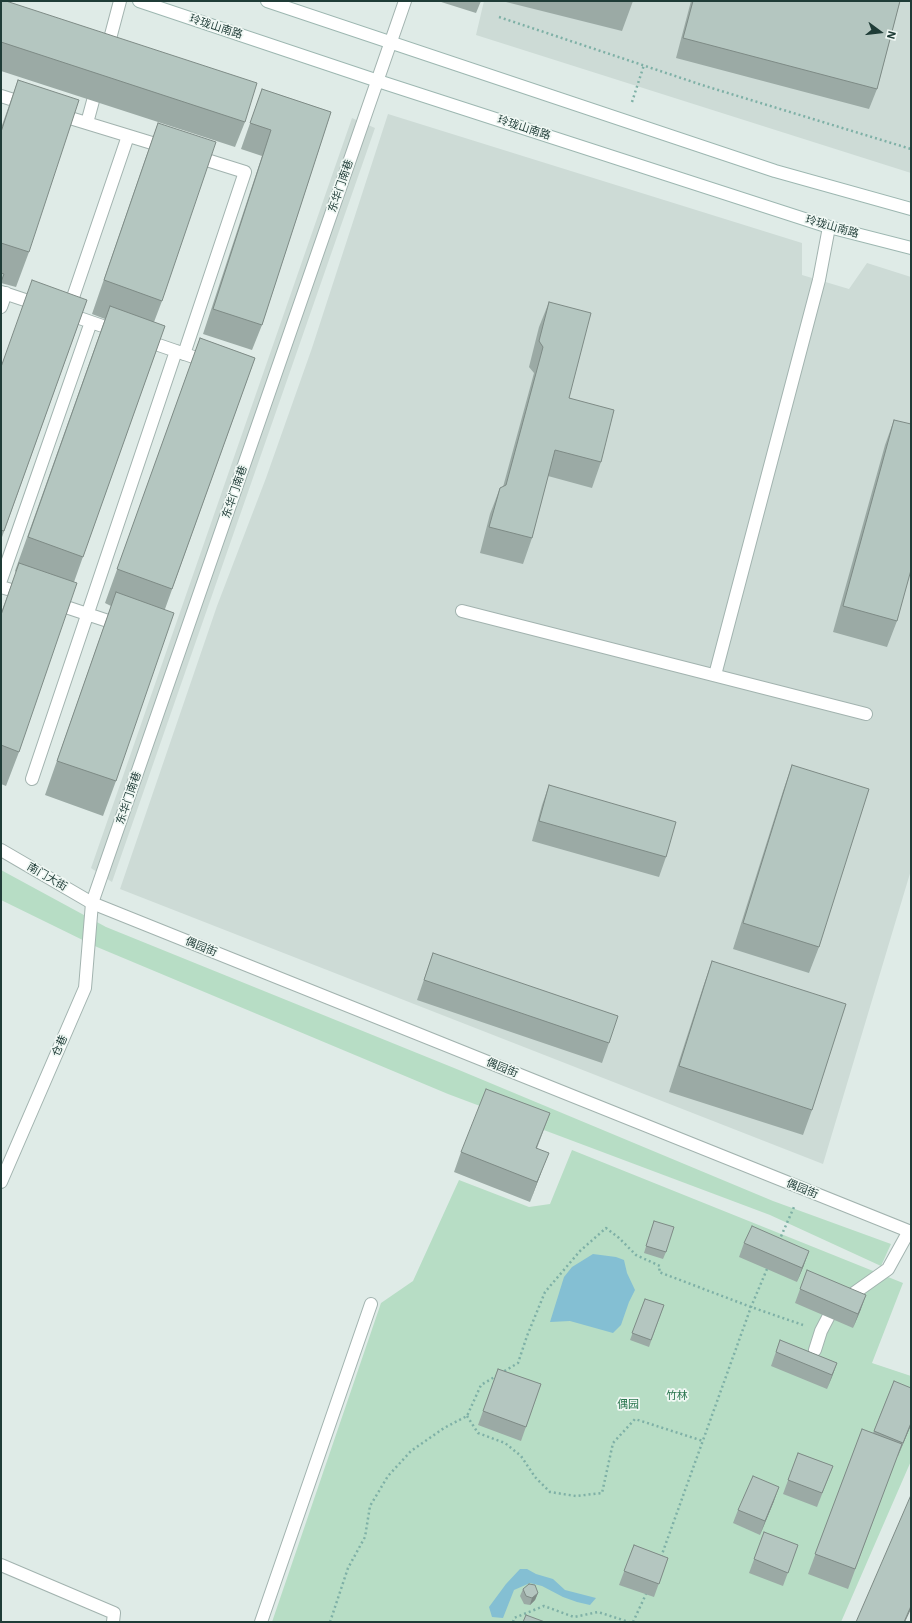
<!DOCTYPE html>
<meta charset="utf-8">
<style>
body{margin:0}
#map{position:relative;width:912px;height:1623px;overflow:hidden;background:#dfebe7;font-family:"IBM Plex Sans",sans-serif}
canvas{display:block}
.frame{position:absolute;inset:0;border:2px solid #1f3c37;pointer-events:none}
.north{position:absolute;left:860px;top:12px;width:40px;height:40px;-webkit-text-stroke:3px #f0f8f4;paint-order:stroke;rotate:105deg;font-size:11px;font-weight:700;line-height:16px;text-align:center;color:#1f3c37}
.north::after{content:'';display:block;margin:auto;width:14px;height:18px;background:#1f3c37;clip-path:polygon(50% 0,100% 100%,50% 72%,0 100%)}
</style>
<div id="map">
<canvas width="912" height="1623"></canvas>
<div class="frame"></div>
<div class="north">N</div>
</div>
<script>
const context = document.querySelector('canvas').getContext('2d');
context.lineJoin = 'round';
function fill(path, color) {
  context.fillStyle = color;
  context.fill(path, 'evenodd');
}
function poly(rows) {
  const path = new Path2D();
  for (const r of rows) {
    path.moveTo(r[0], r[1]);
    for (let i = 2; i < r.length; i += 2) path.lineTo(r[i], r[i + 1]);
  }
  return path;
}
function trace(path, color, width, dash) {
  context.strokeStyle = color;
  context.lineWidth = width;
  context.lineCap = dash ? 'butt' : 'round';
  context.setLineDash(dash || []);
  context.stroke(path);
}
function write(font, color, halo, rows, align = 'center') {
  context.font = font + ' "IBM Plex Sans","Noto Sans SC",sans-serif';
  context.lineWidth = 3.5;
  context.setLineDash([]);
  context.textBaseline = 'middle';
  context.strokeStyle = halo;
  context.fillStyle = color;
  for (const [text, x, y, turn = 0] of rows) {
    context.save();
    context.translate(x, y);
    context.rotate((+turn || 0) * Math.PI / 180);
    context.textAlign = isNaN(turn) ? turn : align;
    if (halo) context.strokeText(text, 0, 0);
    context.fillText(text, 0, 0);
    context.restore();
  }
}
fill(poly([
 [484,1,911,1,911,173,476,35],
 [388,114,802,243,802,275,849,289,867,263,911,277,911,870,823,1164,120,889,217,606,266,478,312,348],
 [352,118,375,128,112,882,91,868]
]), '#cddbd6');
fill(poly([
 [1,870,106,927,459,1070,773,1201,891,1244,881,1266,770,1215,448,1094,97,947,1,900],
 [572,1150,903,1283,872,1363,911,1376,911,1461,841,1622,272,1622,381,1303,413,1281,459,1180,529,1207,550,1204]
]), '#b7ddc5');
fill(poly([
 [593,1254,616,1257,624,1260,627,1273,635,1290,629,1302,621,1325,613,1333,570,1321,550,1322,564,1277,572,1267],
 [520,1569,527,1569,536,1574,553,1579,565,1590,596,1598,590,1605,577,1602,563,1597,542,1586,530,1583,514,1590,503,1618,492,1617,489,1607,506,1584]
]), '#84bfd3');
const service = poly([
 [107,50,120,1],
 [1,96,26,104],
 [57,114,165,147],
 [87,123,97,86],
 [1,292,40,305],
 [1,307,6,293],
 [69,309,128,136],
 [65,313,117,331],
 [144,340,208,362],
 [184,354,245,172,194,156],
 [1,580,91,322],
 [1,587,25,594],
 [54,603,120,625],
 [32,779,176,351],
 [1,1565,114,1613,113,1622],
 [261,1622,371,1304]
]);
const pedestrian = poly([
 [1,850,92,903,911,1232]
]);
const minor = poly([
 [462,611,866,714],
 [715,675,819,280,829,227],
 [1,1182,85,988,92,903,405,1],
 [815,1350,821,1331,833,1308,888,1269,909,1231]
]);
const secondary = poly([
 [139,1,378,81,829,227,911,248],
 [267,1,775,171,911,209]
]);
trace(service, '#a2b3af', 14);
trace(pedestrian, '#a2b3af', 14);
trace(minor, '#a2b3af', 14);
trace(secondary, '#9db7b1', 14);
trace(poly([
 [499,17,705,86,911,149],
 [632,102,644,65],
 [779,1241,794,1207],
 [467,1416,478,1433,505,1443,521,1456,535,1477,550,1492,576,1496,602,1493,613,1443,635,1419,703,1441],
 [661,1557,751,1307,767,1269],
 [330,1622,348,1568,365,1537,370,1506,388,1476,411,1451,444,1428,467,1416,481,1385,518,1363,527,1336,545,1292,580,1251,606,1228,619,1238,636,1255,660,1266,659,1272,751,1307,803,1325],
 [513,1622,514,1618,544,1606,574,1617,598,1612,629,1622],
 [633,1622,647,1592]
]), '#7eb0a6', 2.5, [2, 3]);
trace(service, '#fff', 12);
trace(pedestrian, '#fff', 12);
trace(minor, '#fff', 12);
trace(secondary, '#fff', 12);
fill(poly([
 [1,1,245,122,235,147,1,71],
 [438,1,481,1,476,13],
 [506,1,633,1,622,31,506,2],
 [691,1,900,1,877,89,869,109,676,58],
 [18,80,29,252,16,287,1,283,1,128],
 [262,89,331,112,262,325,252,350,203,334,262,156,241,149],
 [158,123,162,301,154,322,165,326,74,582,19,752,6,786,1,784,1,613,16,572,15,571,105,319,92,314,146,157],
 [87,300,1,540,1,367],
 [549,302,569,398,601,462,592,488,548,476,532,538,523,564,480,553,490,514,500,488,503,487,534,373,529,367,539,327],
 [200,338,255,358,165,609,116,781,103,816,45,795,111,606,105,603],
 [894,420,897,621,887,647,833,632,885,445],
 [792,765,819,947,809,973,733,949,783,791],
 [549,785,666,857,659,877,532,841,542,805],
 [433,953,609,1043,602,1063,417,1000],
 [712,961,812,1110,803,1135,669,1092,703,987],
 [550,1113,537,1148,541,1173,530,1202,454,1172,461,1152],
 [654,1221,666,1252,663,1259,644,1253],
 [744,1243,804,1265,797,1282,739,1257],
 [807,1270,861,1309,853,1328,795,1303],
 [645,1299,664,1305,649,1347,630,1340],
 [780,1340,837,1363,827,1389,771,1366],
 [498,1369,541,1384,521,1441,478,1425],
 [894,1381,911,1425,898,1456,897,1456,848,1589,808,1574,862,1429,873,1433],
 [798,1453,833,1466,817,1507,783,1494],
 [774,1501,760,1535,733,1523,738,1510],
 [764,1532,798,1545,783,1586,749,1573],
 [634,1545,668,1558,654,1597,619,1585],
 [523,1589,538,1593,535,1600,530,1605,524,1604,520,1596]
]), '#9baaa5');
fill(poly([
 [549,1153,541,1173,530,1202,537,1182],
 [809,1251,804,1265,797,1282,802,1268],
 [866,1295,861,1309,853,1328,858,1314],
 [837,1363,832,1377,827,1389,832,1375],
 [911,1423,911,1425,898,1456,903,1443],
 [779,1487,774,1501,760,1535,765,1521],
 [538,1593,535,1600,530,1605,532,1598],
 [911,1606,911,1609,905,1622,904,1622]
]), '#7e8b86');
const building = poly([
 [1,1,6,1,257,83,245,122,1,42,1,1],
 [693,1,900,1,877,89,683,38,693,1],
 [18,80,79,100,29,252,1,243,1,132,18,80],
 [262,89,331,112,262,325,213,309,271,130,250,123,262,89],
 [158,123,216,142,162,301,104,280,158,123],
 [1,273,4,274,1,282,1,273],
 [32,280,87,300,4,531,1,530,1,367,32,280],
 [549,302,591,313,569,398,614,410,601,462,555,450,532,538,489,527,500,488,506,485,543,347,539,341,549,302],
 [110,306,165,326,83,557,28,537,110,306],
 [200,338,255,358,172,589,117,569,200,338],
 [894,420,911,424,911,570,897,621,843,606,894,420],
 [19,563,77,583,19,752,1,745,1,615,19,563],
 [116,592,174,613,116,781,57,761,116,592],
 [792,765,869,789,819,947,743,923,792,765],
 [549,785,676,822,666,857,539,821,549,785],
 [433,953,618,1016,609,1043,424,980,433,953],
 [712,961,846,1004,812,1110,679,1066,712,961],
 [486,1089,550,1113,536,1148,549,1153,537,1182,461,1152,486,1089],
 [654,1221,674,1227,666,1252,646,1246,654,1221],
 [752,1226,809,1251,802,1268,744,1243,752,1226],
 [807,1270,866,1295,858,1314,800,1289,807,1270],
 [645,1299,664,1305,651,1340,632,1333,645,1299],
 [780,1340,837,1363,832,1375,776,1352,780,1340],
 [498,1369,541,1384,526,1427,483,1411,498,1369],
 [894,1381,911,1388,911,1423,903,1443,874,1431,894,1381],
 [862,1429,902,1444,855,1569,815,1554,862,1429],
 [798,1453,833,1466,822,1493,788,1480,798,1453],
 [753,1476,779,1487,765,1521,738,1510,753,1476],
 [911,1495,911,1606,904,1622,856,1622,911,1495],
 [764,1532,798,1545,788,1573,754,1559,764,1532],
 [634,1545,668,1558,659,1584,624,1571,634,1545],
 [529,1584,535,1585,538,1593,532,1598,526,1596,523,1589,529,1584],
 [526,1615,545,1622,523,1622,526,1615]
]);
fill(building, '#b4c6c0');
trace(building, '#7e8b86', 1);
write('11px', '#1f3c37', '#f0f8f4', [
 ["玲珑山南路",216,27,18],
 ["玲珑山南路",524,128,18],
 ["东华门南巷",341,186,-71],
 ["玲珑山南路",832,227,16],
 ["东华门南巷",235,492,-71],
 ["东华门南巷",129,798,-71],
 ["南门大街",47,877,30],
 ["偶园街",201,947,22],
 ["仓巷",60,1046,-67],
 ["偶园街",502,1068,22],
 ["偶园街",802,1189,22]
]);
write('11px', '#28744d', '#f0f8f4', [
 ["竹林",677,1396],
 ["偶园",628,1405]
]);
</script>
